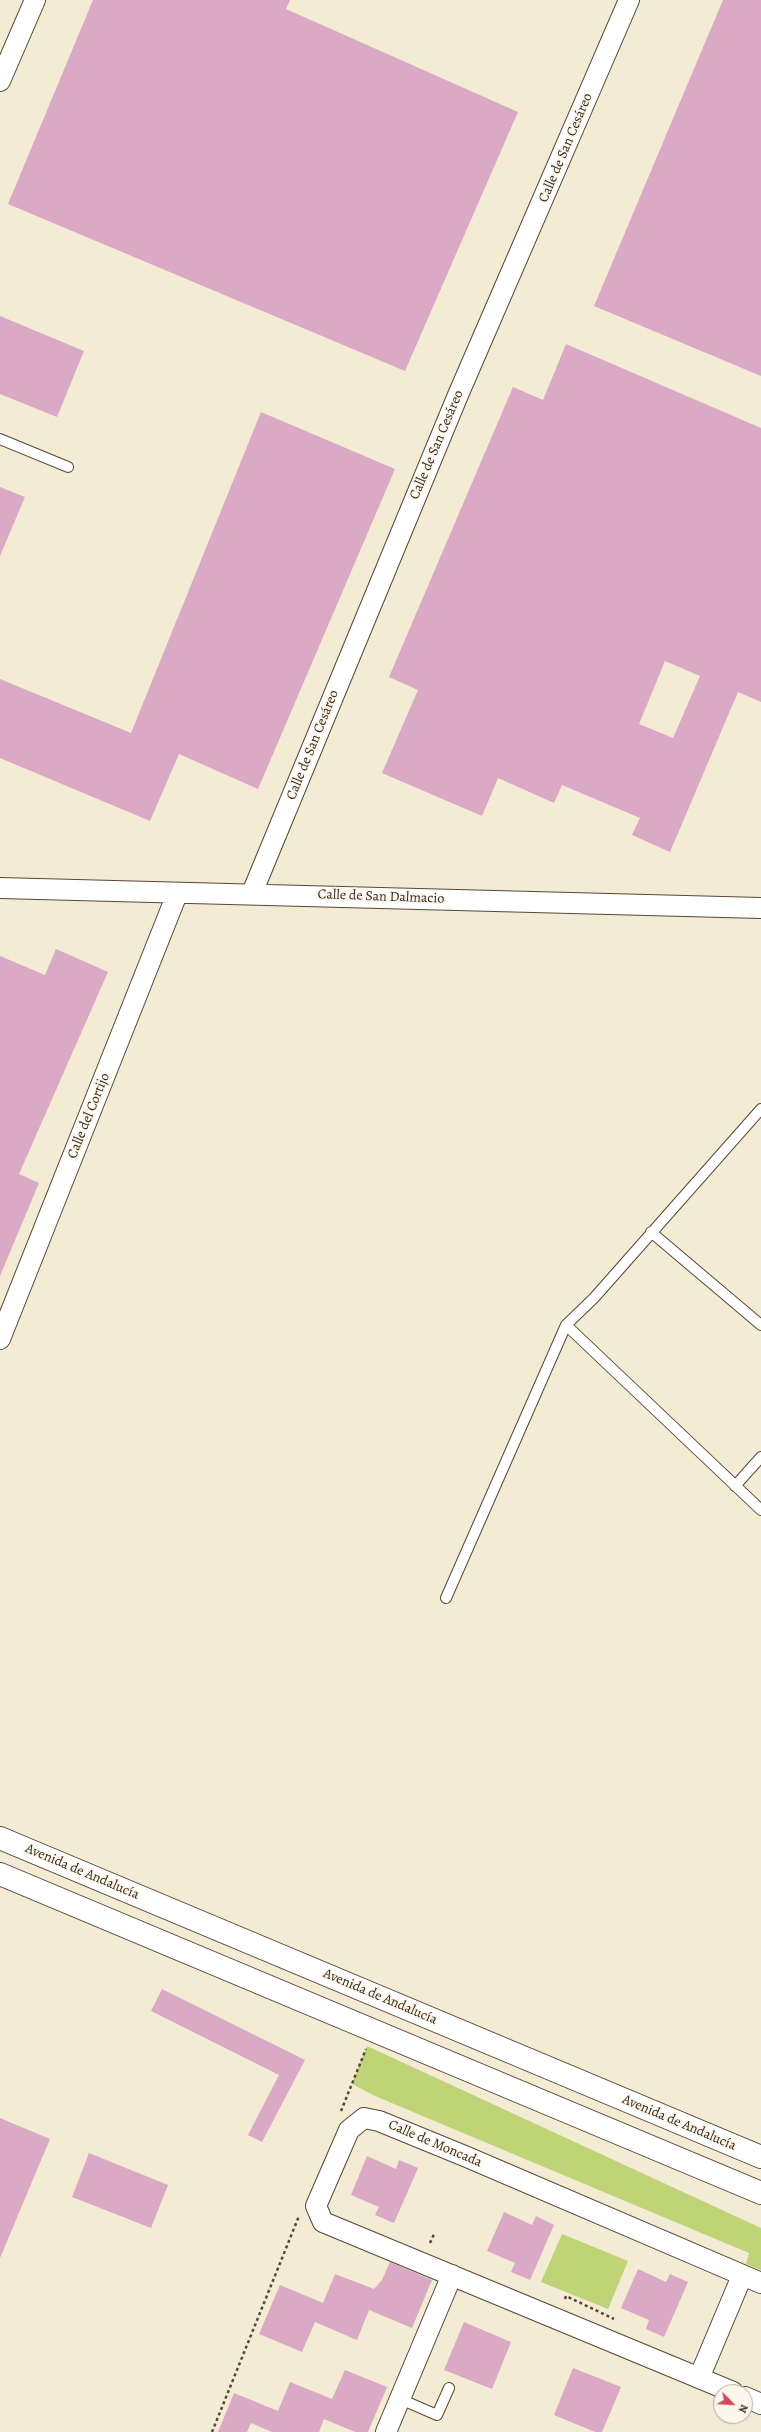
<!DOCTYPE html>
<meta charset="utf-8">
<style>
body{margin:0}
#map{position:relative;width:761px;height:2432px;overflow:hidden;background:#f3ebd4;font-family:Alegreya,serif}
canvas{display:block}
.north{position:absolute;left:713px;top:2384px;width:40px;height:40px;box-sizing:border-box;background:#fbf7ec;border:1px solid #aea59a;border-radius:50%;rotate:114deg;font-size:11px;font-weight:700;line-height:16px;text-align:center;color:#3b2a1e}
.north::after{content:'';display:block;margin:auto;width:14px;height:18px;background:#d1495b;clip-path:polygon(50% 0,100% 100%,50% 72%,0 100%)}
</style>
<div id="map">
<canvas width="761" height="2432"></canvas>
<div class="north">N</div>
</div>
<script>
const context = document.querySelector('canvas').getContext('2d');
context.lineJoin = 'round';
function fill(path, color) {
  context.fillStyle = color;
  context.fill(path, 'evenodd');
}
function poly(rows) {
  const path = new Path2D();
  for (const r of rows) {
    path.moveTo(r[0], r[1]);
    for (let i = 2; i < r.length; i += 2) path.lineTo(r[i], r[i + 1]);
  }
  return path;
}
function trace(path, color, width, dash) {
  context.strokeStyle = color;
  context.lineWidth = width;
  context.lineCap = dash ? 'butt' : 'round';
  context.setLineDash(dash || []);
  context.stroke(path);
}
function write(font, color, halo, rows, align = 'center') {
  context.font = font + ' Alegreya,serif';
  context.lineWidth = 3.5;
  context.setLineDash([]);
  context.textBaseline = 'middle';
  context.strokeStyle = halo;
  context.fillStyle = color;
  for (const [text, x, y, turn = 0] of rows) {
    context.save();
    context.translate(x, y);
    context.rotate((+turn || 0) * Math.PI / 180);
    context.textAlign = isNaN(turn) ? turn : align;
    if (halo) context.strokeText(text, 0, 0);
    context.fillText(text, 0, 0);
    context.restore();
  }
}
fill(poly([
 [367,2046,761,2228,761,2270,746,2264,749,2253,375,2096,352,2084],
 [562,2234,628,2261,608,2309,541,2282]
]), '#bfd377');
fill(poly([
 [93,0,290,0,286,9,518,112,405,371,8,204],
 [723,0,761,0,761,376,594,306],
 [0,316,84,351,57,417,0,394],
 [566,344,761,428,761,702,738,692,670,852,632,835,640,818,562,785,554,803,498,778,482,816,382,773,418,690,389,677,513,387,543,400],
 [665,661,700,676,673,738,639,724],
 [261,412,395,469,258,789,179,754,150,821,0,758,0,679,131,733],
 [0,487,25,497,0,556],
 [56,949,108,972,19,1174,39,1183,0,1276,0,956,45,975],
 [162,1989,305,2060,262,2142,248,2135,279,2075,151,2011],
 [0,2118,50,2139,0,2258],
 [89,2153,168,2185,151,2228,72,2197],
 [367,2156,396,2169,399,2160,418,2168,394,2223,375,2215,379,2207,351,2195],
 [504,2212,532,2225,536,2216,554,2225,530,2280,511,2272,515,2263,487,2251],
 [390,2262,432,2280,412,2328,369,2310,357,2340,315,2322,302,2352,259,2334,280,2285,323,2303,335,2274,374,2289,382,2280],
 [638,2269,666,2282,670,2274,688,2282,664,2337,646,2329,649,2320,621,2308],
 [464,2322,511,2342,492,2389,444,2370],
 [573,2368,621,2387,602,2432,595,2432,554,2415],
 [345,2370,387,2387,368,2432,355,2432,324,2419,319,2432,272,2432,251,2423,247,2432,218,2432,234,2393,278,2411,290,2382,332,2399]
]), '#daa9c6');
const lane = poly([
 [0,439,68,467],
 [651,1232,761,1325],
 [566,1325,761,1510],
 [735,1486,761,1457],
 [446,1598,566,1325,594,1298,761,1109],
 [400,2399,437,2415,449,2388]
]);
const street = poly([
 [0,81,35,0],
 [0,888,761,908],
 [252,893,458,395,629,0],
 [0,1339,177,894],
 [699,2378,742,2276],
 [733,2392,323,2222,316,2206,349,2130,364,2118,379,2121,467,2157,761,2283],
 [745,2397,761,2404],
 [386,2432,452,2275]
]);
const primary = poly([
 [0,1838,761,2157],
 [0,1874,761,2193]
]);
trace(lane, '#574739', 12);
trace(street, '#574739', 22);
trace(primary, '#574739', 24);
trace(poly([
 [341,2111,366,2049],
 [430,2243,435,2232],
 [565,2299,566,2296,614,2319],
 [212,2432,299,2216]
]), '#574739', 2.5, [3, 3]);
trace(lane, '#fff', 10);
trace(street, '#fff', 20);
trace(primary, '#fff', 22);
write('14px', '#3b2a1e', '#fbf7ec', [
 ["Calle de San Cesáreo",566,148,-67],
 ["Calle de San Cesáreo",437,445,-67],
 ["Calle de San Cesáreo",313,745,-68],
 ["Calle de San Dalmacio",381,897,2],
 ["Calle del Cortijo",89,1116,-68],
 ["Avenida de Andalucía",82,1872,23],
 ["Avenida de Andalucía",380,1997,23],
 ["Avenida de Andalucía",679,2123,23],
 ["Calle de Moncada",435,2144,23]
]);
</script>
